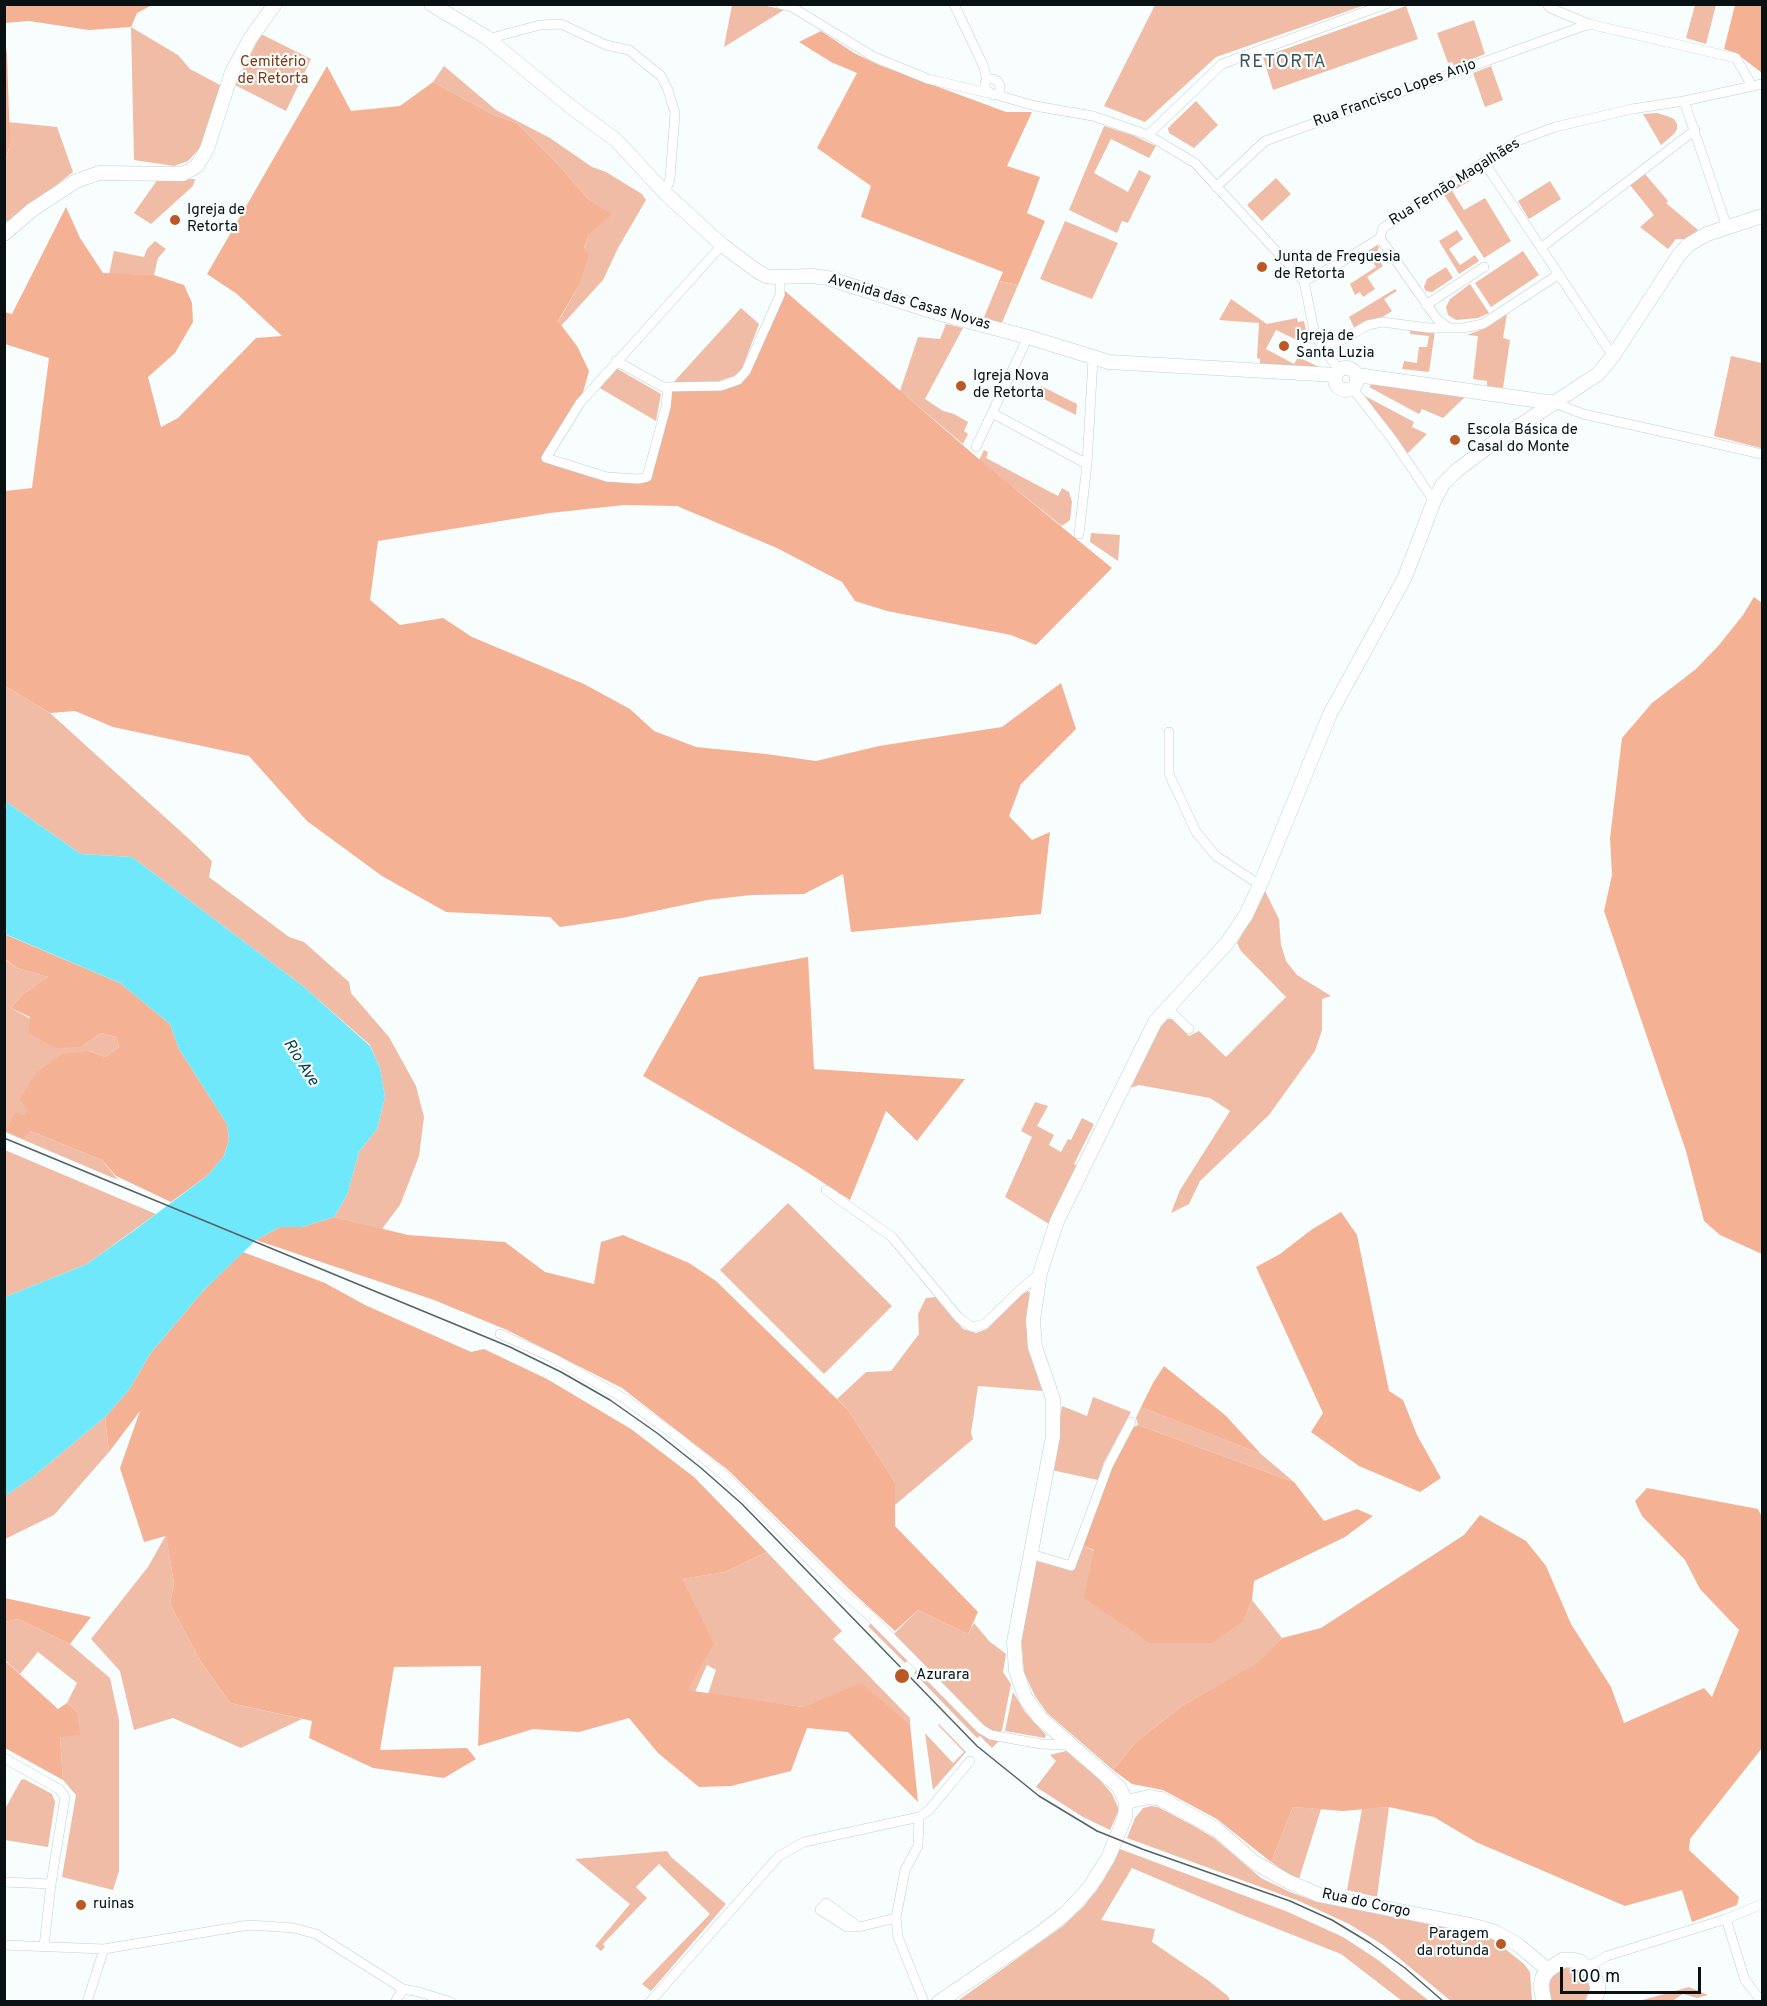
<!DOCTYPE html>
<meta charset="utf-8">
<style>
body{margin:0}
#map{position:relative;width:1767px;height:2006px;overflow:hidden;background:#f8fdfd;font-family:Overpass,sans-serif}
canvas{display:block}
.frame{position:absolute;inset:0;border:6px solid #091113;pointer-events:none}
.scale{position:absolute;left:1560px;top:1967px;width:141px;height:27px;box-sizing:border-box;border:3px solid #091113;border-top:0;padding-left:8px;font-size:18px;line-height:21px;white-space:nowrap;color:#091113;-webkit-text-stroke:4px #f8fdfd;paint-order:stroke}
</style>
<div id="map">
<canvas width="1767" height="2006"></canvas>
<div class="frame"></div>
<div class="scale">100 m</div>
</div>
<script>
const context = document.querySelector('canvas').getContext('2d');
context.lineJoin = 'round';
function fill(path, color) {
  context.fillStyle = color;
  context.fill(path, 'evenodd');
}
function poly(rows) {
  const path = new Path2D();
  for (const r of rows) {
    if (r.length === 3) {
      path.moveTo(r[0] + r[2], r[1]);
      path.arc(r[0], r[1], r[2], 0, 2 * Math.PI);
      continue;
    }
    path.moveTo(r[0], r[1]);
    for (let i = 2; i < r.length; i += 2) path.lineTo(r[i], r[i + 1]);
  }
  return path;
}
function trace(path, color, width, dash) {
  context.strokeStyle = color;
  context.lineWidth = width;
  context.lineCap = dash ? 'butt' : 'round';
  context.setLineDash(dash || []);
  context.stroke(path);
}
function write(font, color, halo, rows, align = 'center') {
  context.font = font + ' Overpass,sans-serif';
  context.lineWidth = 4.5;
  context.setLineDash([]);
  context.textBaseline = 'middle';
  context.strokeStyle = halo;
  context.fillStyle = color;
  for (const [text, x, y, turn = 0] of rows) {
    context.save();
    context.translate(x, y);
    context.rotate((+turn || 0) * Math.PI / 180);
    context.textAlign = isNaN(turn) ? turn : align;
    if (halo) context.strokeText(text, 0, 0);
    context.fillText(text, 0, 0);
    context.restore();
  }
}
fill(poly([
 [732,5,763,5,784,10,724,47],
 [1155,5,1155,4,1365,5,1216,57,1145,122,1104,106],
 [1695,5,1716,5,1706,44,1686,38],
 [1406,6,1418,39,1273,90,1263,57],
 [1474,20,1485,54,1454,66,1452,62,1448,63,1437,33],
 [131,27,178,55,190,69,222,86,200,148,188,161,174,166,134,160],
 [261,34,311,59,286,111,235,85],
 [444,66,496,110,550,138,592,167,606,172,642,194,646,200,618,248,603,280,561,326,558,322,578,287,584,249,589,235,611,214,588,199,558,164,517,123,494,115,433,82],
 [1491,66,1503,100,1485,107,1473,73],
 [1196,101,1218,125,1194,148,1169,133,1168,128],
 [1657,113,1667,116,1674,119,1677,124,1677,129,1674,134,1661,145,1643,114],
 [8,122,57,127,73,172,8,223,5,219,5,163,10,143],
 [1104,126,1132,135,1156,146,1149,158,1111,139,1094,173,1128,192,1139,170,1151,176,1128,223,1122,221,1117,233,1069,210],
 [1645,174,1668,201,1666,203,1698,230,1685,239,1676,239,1668,249,1640,227,1654,215,1630,185],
 [1468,177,1470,181,1452,191,1464,210,1485,198,1511,241,1484,258,1443,193],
 [1276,178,1291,194,1262,221,1247,205],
 [158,179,195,179,193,186,151,224,134,213],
 [1550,181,1561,199,1529,219,1518,201],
 [1065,221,1118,243,1092,299,1040,279],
 [1457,230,1463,239,1449,249,1460,265,1475,255,1479,261,1459,274,1439,241],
 [155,241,166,249,158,258,154,275,109,274,114,251,144,257,147,249],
 [1377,245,1379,247,1376,255,1383,266,1367,277,1375,289,1363,297,1360,292,1355,295,1350,284,1376,267,1366,251],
 [1523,251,1539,275,1491,307,1475,283],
 [1446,267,1453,278,1432,292,1426,291,1424,287,1427,279],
 [999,281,1018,285,1001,325,984,317],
 [1470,284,1489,313,1478,318,1456,320,1448,315,1446,307,1450,299],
 [1395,289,1397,291,1384,299,1392,311,1381,318,1355,329,1349,317],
 [1231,299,1267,324,1297,318,1298,322,1304,321,1307,335,1299,341,1276,330,1266,349,1294,364,1298,357,1321,368,1260,365,1260,359,1257,358,1259,323,1219,320],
 [741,308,759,324,742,369,734,376,719,381,672,384],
 [1507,314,1503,338,1510,340,1503,388,1487,386,1487,381,1473,379,1478,336,1467,335,1486,328],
 [946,324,963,328,925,399,943,411,954,414,968,422,964,431,968,434,963,444,900,391,918,337,940,339],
 [1411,328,1435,331,1429,372,1402,369,1404,361,1417,363,1419,347,1427,347,1429,336,1410,334],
 [1731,356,1762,363,1761,448,1714,436],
 [616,368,661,394,656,421,598,387],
 [1372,384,1465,397,1443,418,1422,409,1419,414,1369,387],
 [1041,386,1077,404,1076,415,1036,395],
 [1365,396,1414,422,1412,427,1427,434,1406,455],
 [984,450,988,452,986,458,1058,496,1062,488,1069,492,1072,502,1070,520,1062,526,979,460],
 [1091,533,1120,535,1118,561,1090,542],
 [5,686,50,713,189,839,212,861,209,877,289,937,304,942,349,982,351,993,389,1037,416,1086,424,1117,419,1156,400,1205,382,1229,334,1217,347,1195,359,1152,377,1129,385,1097,380,1068,370,1045,304,987,132,857,81,854,5,801],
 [1265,891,1279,919,1281,945,1286,961,1297,975,1331,996,1322,999,1322,1030,1315,1051,1269,1115,1200,1181,1189,1204,1171,1213,1180,1190,1230,1111,1210,1098,1139,1085,1127,1089,1158,1031,1166,1019,1172,1019,1189,1036,1199,1031,1226,1057,1286,997,1241,951,1237,943,1253,916],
 [4,959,17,968,48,977,23,994,11,1008,81,1047,101,1033,116,1037,119,1047,105,1057,89,1051,22,1115,30,1131,102,1160,118,1180,5,1132],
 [1035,1102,1048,1106,1037,1126,1054,1135,1049,1145,1061,1152,1068,1139,1071,1140,1082,1118,1094,1124,1074,1164,1078,1166,1049,1224,1005,1197,1032,1137,1021,1131],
 [5,1150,156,1214,87,1264,5,1297],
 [788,1203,892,1306,824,1374,720,1270],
 [1028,1291,1031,1295,1043,1391,978,1386,971,1433,973,1439,895,1505,895,1482,848,1410,837,1399,866,1372,891,1371,919,1334,918,1314,926,1298,936,1297,963,1329,976,1333,987,1329,1019,1296],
 [1093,1397,1131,1412,1104,1462,1098,1480,1051,1470,1062,1406,1087,1416],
 [1141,1407,1261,1454,1294,1482,1138,1425,1136,1418],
 [105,1417,109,1452,54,1515,5,1539,5,1496,34,1476],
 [166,1535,174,1583,170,1604,201,1662,230,1703,302,1719,241,1748,173,1718,134,1730,120,1671,91,1639,148,1567],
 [1082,1545,1244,1620,1252,1600,1282,1638,1260,1662,1182,1706,1136,1742,1113,1770,1047,1713,1035,1696,1024,1672,1021,1639,1036,1561,1073,1570],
 [767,1552,842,1631,833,1639,910,1718,910,1724,861,1684,803,1707,708,1694,716,1670,707,1665,695,1692,687,1691,681,1579,725,1572],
 [918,1610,968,1634,974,1623,989,1641,1006,1654,1003,1672,1011,1684,1002,1730,1000,1733,994,1733,982,1725,894,1634],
 [18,1619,70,1644,110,1678,119,1720,119,1871,113,1890,62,1877,76,1795,63,1780,60,1737,77,1712,67,1703,77,1683,38,1652,20,1674,5,1660,4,1622],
 [872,1623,974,1727,1000,1740,992,1748,980,1736,977,1738,914,1673,917,1670,908,1660,905,1663,868,1626],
 [1013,1692,1025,1712,1046,1735,1045,1738,1005,1731],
 [939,1724,966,1752,933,1790,925,1733,953,1763,964,1752,938,1725],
 [1066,1751,1099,1779,1112,1794,1119,1810,1110,1830,1083,1817,1036,1787,1056,1761,1050,1755],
 [24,1779,52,1794,55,1802,48,1847,5,1840,5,1809,21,1780],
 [1151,1806,1158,1807,1194,1826,1214,1838,1261,1878,1292,1893,1318,1902,1478,1934,1494,1940,1524,1964,1530,1972,1532,2001,1451,2001,1383,1945,1349,1924,1299,1901,1127,1838,1135,1818,1143,1808],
 [1293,1807,1321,1809,1299,1879,1292,1877,1271,1862],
 [1389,1807,1377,1897,1347,1890,1362,1809],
 [1120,1849,1288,1912,1343,1937,1378,1960,1429,2001,1402,2001,1341,1954,1240,1914,1132,1868,1101,1920,1155,1929,1152,1942,1209,1981,1228,1996,1230,2001,956,2002,1063,1926,1084,1906,1103,1881],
 [667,1851,671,1857,726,1904,651,1991,642,1984,710,1914,659,1864,636,1887,647,1898,603,1944,605,1947,601,1951,595,1946,630,1904,575,1859],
 [1564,1967,1575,1968,1588,1978,1590,1988,1585,2001,1553,2001,1550,1998,1549,1982,1554,1973],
 [1689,1987,1708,1995,1697,1998,1683,1994,1672,2001,1639,2001]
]), '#f1bca5');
fill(poly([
 [4,5,5,4,152,5,137,13,131,27,89,30,29,21,5,23],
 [1735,5,1762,5,1762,73,1736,53,1724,49],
 [821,31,854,53,879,65,1006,112,1032,112,1007,166,1040,177,1027,213,1045,221,1018,285,999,281,1003,272,861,217,871,186,817,148,857,73,831,62,799,42],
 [4,37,7,54,10,143,5,163],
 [327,66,351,111,400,106,433,82,494,115,517,123,558,164,588,199,612,214,589,235,584,248,589,255,578,287,558,321,577,346,589,371,580,403,546,458,607,477,647,477,668,387,738,380,748,368,785,291,980,460,1112,568,1036,645,1011,635,887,611,855,601,842,582,777,548,677,506,624,505,550,513,378,541,370,600,400,625,443,618,472,637,584,684,630,709,654,731,696,747,766,754,816,761,879,746,1002,727,1061,683,1076,729,1021,784,1009,816,1032,840,1050,832,1041,914,851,932,843,874,804,894,751,895,707,900,622,918,560,927,550,917,446,912,382,876,307,821,249,756,113,727,75,711,50,713,5,686,5,491,32,488,49,358,5,344,4,312,12,314,66,207,80,238,103,273,154,275,184,285,192,303,193,322,175,353,148,377,161,427,178,418,256,338,282,336,237,294,207,274],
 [1754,597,1762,603,1762,1254,1720,1235,1704,1221,1686,1151,1604,911,1612,875,1610,838,1622,738,1652,703,1696,669,1719,645,1743,615],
 [4,934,120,983,170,1024,179,1049,227,1124,229,1139,224,1156,207,1176,171,1202,116,1176,102,1160,30,1131,22,1138,6,1130,16,1112,22,1115,27,1110,20,1099,36,1073,63,1054,89,1051,105,1057,119,1047,116,1037,101,1033,81,1047,56,1048,28,1033,30,1017,11,1008,23,994,48,977,17,968,5,959],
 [808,957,814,1069,965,1079,917,1141,886,1111,850,1200,796,1165,643,1076,699,977],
 [1341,1212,1357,1235,1389,1391,1403,1400,1417,1435,1441,1478,1420,1492,1359,1466,1311,1432,1323,1413,1256,1267,1280,1254,1311,1230],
 [334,1217,408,1235,505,1242,545,1272,594,1284,601,1242,623,1235,689,1263,716,1281,848,1410,895,1482,895,1526,978,1612,968,1634,918,1610,895,1631,849,1589,728,1470,622,1388,507,1330,434,1300,256,1240,280,1227,302,1227],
 [243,1252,325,1283,365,1305,471,1352,484,1349,547,1379,631,1429,694,1477,767,1552,725,1572,682,1579,714,1644,687,1690,803,1707,861,1683,910,1724,918,1802,848,1732,807,1728,791,1771,731,1786,699,1787,658,1753,629,1718,579,1732,533,1729,478,1746,481,1666,394,1667,380,1750,467,1748,476,1759,444,1778,373,1768,309,1738,312,1721,230,1703,201,1662,170,1604,174,1583,166,1536,144,1542,120,1468,140,1411,109,1452,105,1417,129,1390,150,1354,203,1291],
 [1164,1366,1225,1415,1261,1454,1141,1407,1153,1383],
 [1138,1425,1294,1482,1324,1521,1357,1509,1373,1516,1345,1537,1254,1581,1252,1600,1244,1620,1212,1643,1150,1643,1084,1598,1094,1550,1082,1545,1111,1468,1132,1428],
 [1647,1488,1758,1509,1762,1517,1762,1748,1690,1839,1689,1850,1739,1897,1737,1905,1692,1922,1682,1890,1625,1906,1476,1842,1434,1817,1389,1807,1343,1811,1293,1807,1271,1862,1217,1819,1163,1790,1132,1784,1113,1770,1136,1742,1182,1706,1259,1662,1282,1638,1321,1628,1464,1535,1480,1515,1526,1541,1546,1566,1571,1624,1611,1687,1624,1723,1704,1688,1712,1697,1739,1630,1700,1589,1685,1560,1642,1516,1635,1501],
 [5,1598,91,1617,70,1644,18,1619,5,1622],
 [4,1660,58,1709,67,1703,77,1712,80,1735,60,1737,63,1780,5,1748]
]), '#f4b193');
fill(poly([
 [5,801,81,854,132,857,304,987,370,1046,380,1068,385,1097,377,1129,359,1152,347,1195,334,1217,302,1227,280,1227,256,1240,203,1291,150,1354,129,1390,105,1417,34,1476,5,1496,5,1297,87,1264,132,1232,207,1176,224,1156,229,1139,227,1124,179,1049,170,1024,120,983,5,934]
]), '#6fe8fb');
const street = poly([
 [780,4,792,7,874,57,928,79,988,93],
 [954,4,983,65,987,79,985,83,985,89,993,95,1000,93,1000,85,997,81,993,79,987,79],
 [1547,4,1550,8,1589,24,1736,58,1752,86],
 [491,41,495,37,540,25,561,24,606,45,629,50,661,76,668,90,675,113,670,179,665,193],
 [997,95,1035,106,1093,116,1148,135,1195,163,1304,281,1315,336,1333,362,1341,370],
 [1684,101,1727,227],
 [1148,135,1222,64,1386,4],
 [1484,162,1613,356],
 [1216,187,1265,141,1589,24],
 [1380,238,1437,319,1449,328],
 [1542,247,1695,130],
 [1304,281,1338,264,1380,238,1383,228,1484,162,1520,140,1555,127,1632,109,1684,101,1762,84],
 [1426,305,1484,267],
 [1324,350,1368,325,1382,322,1428,328,1463,328,1483,324,1559,274],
 [616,361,663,387,721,386,738,380,746,371,780,295,780,277],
 [668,387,666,407,647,477,638,479,607,477,546,458,580,403,722,245],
 [1353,389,1392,439,1434,501],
 [1555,403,1583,414,1762,454],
 [992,413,1087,464],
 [976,447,1028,337],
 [1079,534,1087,464,1093,359],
 [1169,732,1169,774,1196,832,1216,856,1260,885],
 [1168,1009,1189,1029],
 [826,1190,892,1237,959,1318,972,1327,985,1324,1021,1289,1040,1273],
 [500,1334,553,1358,625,1399,680,1439,725,1476,844,1594,868,1614,981,1729,991,1735,1041,1744,1071,1745],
 [1031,1554,1071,1566,1108,1466,1131,1422],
 [4,1758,59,1789,65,1797,51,1884,44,1946],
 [919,1817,918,1846,905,1870,896,1918,898,1937,924,2002],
 [4,1882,51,1884],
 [1726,1919,1745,1980,1762,2002],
 [859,1927,847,1927,820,1910,826,1903,859,1927,896,1918],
 [4,1945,104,1949,249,1925,294,1928,316,1934,403,1989,419,1992,451,2002],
 [1588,1967,1607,1956,1726,1919,1762,1904],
 [87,2002,104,1949],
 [395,2002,403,1989],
 [650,2002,779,1856,804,1842,919,1817,929,1810,970,1761]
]);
const secondary = poly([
 [431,4,486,37,571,107,617,141,665,193,722,245,757,271,766,276,774,277,812,276,827,278,941,314,1028,337,1109,362,1336,375],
 [4,234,32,210,76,181,99,173,183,174,197,166,207,149,232,72,250,39,275,4],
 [1346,379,11],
 [1357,375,1555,403],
 [1126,1802,1149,1797,1161,1799,1216,1829,1254,1862,1289,1882,1319,1895,1471,1925,1495,1932,1517,1944,1548,1970],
 [939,2002,1043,1931,1066,1913,1090,1887,1108,1858,1125,1817,1126,1802,1119,1787,1040,1718,1026,1699,1016,1671,1014,1642,1053,1436,1053,1399,1035,1347,1033,1320,1040,1273,1057,1221,1155,1022,1227,943,1246,915,1260,885,1330,714,1405,577,1434,501,1443,484,1456,471,1493,443,1598,374,1613,356,1679,255,1688,245,1707,234,1762,216]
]);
const primary = poly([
 [1544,2002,1541,1986,1543,1977,1548,1970,1563,1960,1572,1960,1580,1962,1593,1973,1598,1988,1594,2002]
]);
trace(street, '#bad2d7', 10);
trace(secondary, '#bad2d7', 15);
trace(primary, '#bad2d7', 16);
trace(street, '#fff', 9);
trace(secondary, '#fff', 14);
trace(primary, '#fff', 15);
trace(poly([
 [4,1138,510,1347,561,1372,610,1400,657,1433,701,1468,742,1504,977,1746,1039,1796,1097,1831,1142,1849,1290,1901,1332,1920,1370,1943,1405,1968,1444,2002]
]), '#596061', 1.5);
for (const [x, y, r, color] of [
 [175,220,6,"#bc5825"],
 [1262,267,6,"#bc5825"],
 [1284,346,6,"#bc5825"],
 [961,386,6,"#bc5825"],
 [1455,440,6,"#bc5825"],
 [902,1676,8,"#bc5825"],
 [81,1905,6,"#bc5825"],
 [1501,1944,6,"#bc5825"]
]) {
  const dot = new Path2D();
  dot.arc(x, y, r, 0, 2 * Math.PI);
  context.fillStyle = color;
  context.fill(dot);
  trace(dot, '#f8fdfd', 2);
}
write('15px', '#823811', '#f8fdfd', [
 ["Cemitério",273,63],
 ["de Retorta",273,80]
]);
write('15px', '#091113', '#f8fdfd', [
 ["Rua Francisco Lopes Anjo",1395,94,-20],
 ["Rua Fernão Magalhães",1455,183,-32],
 ["Avenida das Casas Novas",909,303,16],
 ["Rua do Corgo",1366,1904,12]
]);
write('15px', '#091113', '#f8fdfd', [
 ["Igreja de",187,211],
 ["Retorta",187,228],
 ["Junta de Freguesia",1274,258],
 ["de Retorta",1274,275],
 ["Igreja de",1296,337],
 ["Santa Luzia",1296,354],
 ["Igreja Nova",973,377],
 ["de Retorta",973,394],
 ["Escola Básica de",1467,431],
 ["Casal do Monte",1467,448],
 ["Azurara",916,1676],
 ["ruinas",93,1905],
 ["Paragem",1489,1935,"right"],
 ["da rotunda",1489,1952,"right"]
], 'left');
write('italic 16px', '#013d45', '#f8fdfd', [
 ["Rio Ave",300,1063,58]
]);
context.letterSpacing = '1.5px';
write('18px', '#3f5458', '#f8fdfd', [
 ["RETORTA",1283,63]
]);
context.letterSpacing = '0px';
</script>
